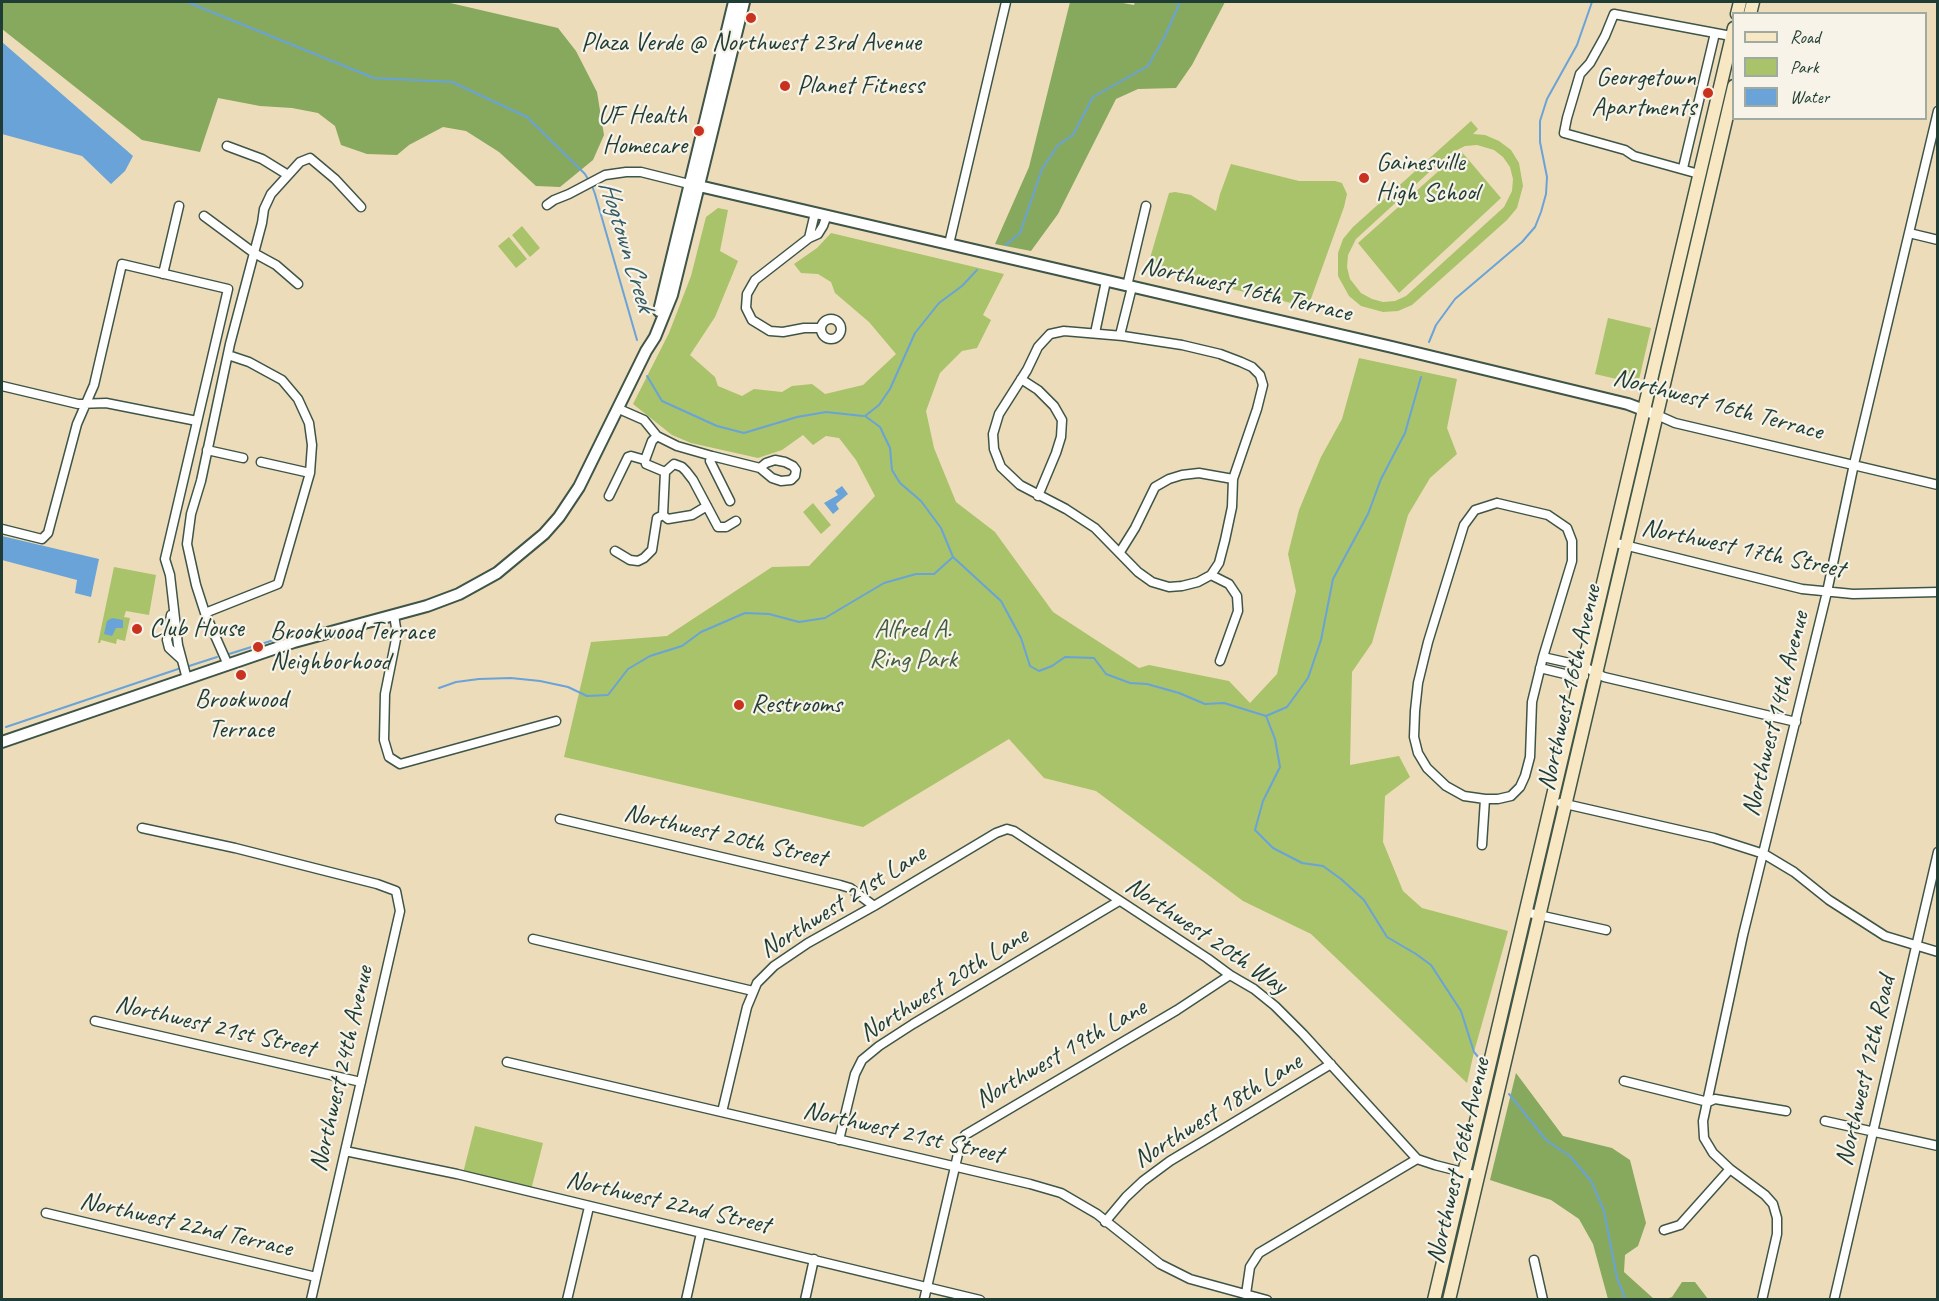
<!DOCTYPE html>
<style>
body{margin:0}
#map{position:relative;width:1939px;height:1301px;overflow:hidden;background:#eddcba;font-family:Caveat,sans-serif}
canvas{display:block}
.frame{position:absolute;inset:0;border:3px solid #1f3d34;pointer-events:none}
.legend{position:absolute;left:1732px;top:12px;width:195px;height:108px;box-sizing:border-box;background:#f7f3e8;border:2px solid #a1aaa0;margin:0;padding:8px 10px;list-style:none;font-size:18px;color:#1f3d34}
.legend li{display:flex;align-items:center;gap:12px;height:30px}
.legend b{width:30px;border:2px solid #a1aaa0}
</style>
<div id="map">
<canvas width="1939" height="1301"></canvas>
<div class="frame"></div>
<ul class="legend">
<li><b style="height:8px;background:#f7e8c3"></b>Road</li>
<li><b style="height:16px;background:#a8c369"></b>Park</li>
<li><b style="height:16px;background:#69a3d8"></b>Water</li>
</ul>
</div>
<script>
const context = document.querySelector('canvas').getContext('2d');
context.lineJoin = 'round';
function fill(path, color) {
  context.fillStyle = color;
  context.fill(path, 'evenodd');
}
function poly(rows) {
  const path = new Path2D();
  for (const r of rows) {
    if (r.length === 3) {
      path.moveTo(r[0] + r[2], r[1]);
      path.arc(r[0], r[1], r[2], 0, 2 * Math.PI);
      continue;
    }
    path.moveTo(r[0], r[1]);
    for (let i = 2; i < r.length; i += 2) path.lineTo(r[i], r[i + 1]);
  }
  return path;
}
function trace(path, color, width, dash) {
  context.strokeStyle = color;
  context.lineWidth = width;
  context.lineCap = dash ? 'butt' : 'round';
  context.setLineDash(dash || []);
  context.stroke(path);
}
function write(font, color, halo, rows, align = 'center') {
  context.font = font + ' Caveat,sans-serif';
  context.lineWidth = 4.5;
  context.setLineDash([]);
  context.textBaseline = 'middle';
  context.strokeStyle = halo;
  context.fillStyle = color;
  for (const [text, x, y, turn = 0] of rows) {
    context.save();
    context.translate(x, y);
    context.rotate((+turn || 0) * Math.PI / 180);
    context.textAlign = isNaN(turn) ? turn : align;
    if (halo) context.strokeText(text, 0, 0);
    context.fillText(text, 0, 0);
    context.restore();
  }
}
fill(poly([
 [1471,121,1478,129,1473,134,1485,135,1499,141,1511,150,1519,163,1523,186,1517,208,1507,220,1412,305,1398,311,1383,312,1361,306,1349,296,1338,276,1338,253,1343,239,1353,227],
 [1477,145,1494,150,1503,157,1510,167,1513,179,1512,191,1504,207,1406,296,1395,301,1383,302,1372,299,1361,293,1350,279,1347,267,1348,255,1356,239,1449,154,1465,146],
 [1461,151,1501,198,1399,293,1358,243],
 [1231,164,1299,181,1335,181,1342,183,1347,194,1344,207,1308,307,1152,270,1148,265,1169,193,1175,192,1191,195,1216,211,1220,194],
 [718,208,728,210,720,251,738,261,715,317,690,355,715,377,718,386,742,396,754,389,782,392,792,386,812,384,825,394,863,385,896,354,869,322,835,293,831,282,818,274,801,273,794,264,817,248,831,233,1004,274,983,315,991,320,977,348,962,351,940,373,926,411,934,448,956,502,995,532,1053,612,1139,668,1149,665,1229,681,1250,703,1277,674,1296,591,1288,554,1299,510,1321,457,1342,419,1359,358,1457,379,1447,428,1457,454,1430,478,1408,515,1372,643,1352,672,1350,765,1399,756,1410,777,1385,796,1383,842,1403,891,1422,908,1508,931,1474,1052,1467,1083,1311,934,1243,901,1096,791,1044,778,1009,739,863,827,564,757,591,642,667,636,772,567,809,566,875,496,856,460,839,438,826,436,813,445,803,435,782,450,758,458,691,443,672,435,633,404,669,333,691,276,706,217],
 [522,226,540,248,530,257,512,235],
 [509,237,527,259,516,268,498,246],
 [1608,318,1651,328,1638,384,1595,374],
 [813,503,831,525,821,534,803,512],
 [114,567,156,575,149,615,126,611,124,617,130,618,125,641,117,639,116,644,101,640,100,643,98,643],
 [475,1126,543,1143,531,1190,463,1173]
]), '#a8c369');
fill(poly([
 [2,2,446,2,558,28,576,51,597,92,604,135,593,160,560,187,536,186,499,152,466,131,443,127,409,145,397,155,367,154,341,145,335,126,318,113,292,108,260,106,218,98,200,152,142,140,2,29],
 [1070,2,1117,2,1134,5,1135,2,1225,2,1192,65,1176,88,1138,89,1116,99,1058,214,1031,251,995,244,1029,167],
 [1516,1073,1563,1136,1612,1148,1630,1160,1646,1223,1638,1246,1625,1255,1624,1272,1654,1299,1608,1299,1593,1244,1579,1219,1551,1200,1490,1180],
 [1682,1282,1695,1282,1708,1299,1666,1299,1672,1297]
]), '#86a95d');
fill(poly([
 [2,42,133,156,125,171,111,184,82,156,2,134],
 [842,486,848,494,836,504,839,509,833,514,824,503,838,495,835,491],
 [2,536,99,559,91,597,75,593,77,580,2,560],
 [112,618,123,620,123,628,116,628,112,636,104,634,107,621]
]), '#69a3d8');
trace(poly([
 [187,2,374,78,452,82,527,117,585,174,589,181],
 [592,186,595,194,637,340],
 [1006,245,1020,233,1042,169,1058,145,1073,135,1093,97,1148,66,1165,36,1180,2],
 [1429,342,1436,325,1455,299,1522,242,1535,227,1541,212,1546,194,1547,177,1540,142,1540,121,1547,99,1577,45,1592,2],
 [647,376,662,401,717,426,744,433,797,417,826,412,863,416],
 [865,416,880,427,890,448,892,470,900,483,921,501,941,528,953,557,1001,601,1021,638,1030,666,1039,671,1052,666,1065,657,1094,658,1106,674,1130,683,1147,684,1179,693,1205,704,1224,703,1266,716,1275,739,1280,767,1263,801,1255,830,1273,848,1302,863,1323,866,1341,879,1364,900,1387,937,1416,954,1431,965,1461,1011,1474,1052,1479,1058],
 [865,416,879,405,890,389,915,333,939,303,962,286,977,270],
 [229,654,293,634],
 [186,667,217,657],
 [439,688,456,682,479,679,511,678,540,681,568,687,587,696,608,695,628,669,650,656,682,646,701,632,745,613,769,614,799,622,825,618,884,583,916,574,934,574,953,557],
 [1266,716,1287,707,1308,678,1321,640,1333,579,1368,514,1381,479,1405,433,1421,377],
 [6,727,181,668],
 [1509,1094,1547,1141,1570,1156,1591,1181,1604,1211,1617,1278,1626,1300]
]), '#69a3d8', 2);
const minor = poly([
 [227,146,262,159,288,175],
 [1683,168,1715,33],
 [1699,174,1634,156,1625,150,1564,133,1567,118,1580,74,1590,63,1605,36,1614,14,1731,36],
 [547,205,554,200,569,194,605,175,626,172,641,172,693,185],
 [204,216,254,253,262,223,264,209,271,194,300,162,310,158,335,179,361,207],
 [1909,233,1938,240],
 [809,238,815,213],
 [949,244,1006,2],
 [163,274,179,206],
 [1127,286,1146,206],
 [831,329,10],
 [820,328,804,328,783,332,770,331,752,320,746,308,747,294,755,280,809,238,818,234,823,226,827,215],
 [1064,331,1123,336,1182,345,1220,354,1241,362,1252,367,1260,375,1263,385,1257,409,1233,479,1232,507,1225,540,1219,563,1211,575,1198,582,1182,586,1169,587,1152,582,1138,572,1095,528,1066,509,1020,485,1001,467,994,449,993,434,999,414,1027,370,1038,347,1050,334,1064,331],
 [1095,333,1106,281],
 [1120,335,1132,287],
 [228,355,249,362,282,380,298,399,309,423,312,445,310,473,261,462],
 [1021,379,1038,390,1054,406,1062,420,1061,437,1056,453,1038,496],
 [2,386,78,404,106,403,197,421],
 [1657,415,1675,423,1938,485],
 [657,436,677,446,712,456,710,461,730,501],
 [207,450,243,458],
 [712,456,760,468,766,463,775,460,785,462,793,466,796,470,795,476,791,480,781,481,772,478,760,468],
 [645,460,646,464,665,472],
 [609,496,628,457,631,456,645,460,652,441,657,436,644,420,619,409],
 [1497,503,1548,515,1567,528,1572,541,1572,561,1543,657,1532,702,1530,757,1525,776,1520,787,1511,796,1498,799,1485,799,1464,796,1446,786,1427,768,1418,753,1414,737,1415,711,1418,683,1428,642,1464,525,1475,510,1497,503],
 [707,506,692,515,668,519,663,515,665,472,674,464,682,467,686,471,693,480,718,527,726,527,736,521],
 [2,529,42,539,48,533,77,424,94,385,122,264,228,289,165,559,170,575,178,645,187,679],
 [1612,542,1802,589,1853,594,1938,592],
 [615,551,630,560,638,561,644,558,652,550,657,518,663,515],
 [1120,552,1135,528,1155,487,1169,479,1182,475,1199,473,1233,479],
 [1211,575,1229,584,1237,596,1238,611,1220,661],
 [205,613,278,584,310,473],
 [171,615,167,640,169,648,181,659],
 [394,615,397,634,385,694,384,740,389,757,400,764,556,721],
 [1543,657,1583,666,1604,677,1796,722],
 [228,665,205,613,196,585,187,544,191,514,201,481,230,344,254,253,276,265,298,284],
 [1540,668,1573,676,1584,676],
 [1561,803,1714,838,1764,854,1794,872,1829,900,1885,936,1938,952],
 [560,819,840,885,850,888,874,906],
 [142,828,235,848,377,884,396,891,400,911,311,1300],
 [1482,845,1485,799],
 [1525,912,1606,930],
 [533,939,753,991],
 [95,1021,361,1082],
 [507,1062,1030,1184,1061,1193,1097,1214,1160,1264,1190,1279,1267,1300],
 [1624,1081,1708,1102,1715,1099,1786,1111],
 [722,1112,747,1007,757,983,774,966,808,943,874,906,996,833,1007,829,1014,831,1207,958,1230,975,1254,989,1275,1006,1303,1034,1417,1159,1435,1165,1478,1176],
 [1825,1121,1938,1146],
 [839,1140,855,1074,862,1060,879,1046,913,1024,1119,901],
 [345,1151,457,1174,980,1300],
 [46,1213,316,1277],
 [1105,1222,1126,1197,1143,1181,1170,1161,1331,1064],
 [1664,1230,1680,1225,1730,1169],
 [1534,1260,1543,1300],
 [1246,1294,1250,1267,1259,1253,1417,1159],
 [567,1300,589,1207],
 [686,1300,701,1233],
 [805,1300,814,1259],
 [924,1300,955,1167,960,1145,965,1135,1177,1010,1230,975],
 [1762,1300,1777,1234,1777,1218,1773,1204,1765,1195,1730,1169,1713,1153,1704,1138,1703,1121,1743,935,1827,592,1854,464,1938,111],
 [1834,1300,1938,852]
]);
const tertiary = poly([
 [699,186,1392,347,1628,404,1657,415],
 [659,311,734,2],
 [2,742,294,642,427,606,459,594,497,573,544,534,559,517,579,487,646,351,655,337,672,295,744,2]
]);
const secondary = poly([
 [1737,14,1740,2],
 [1750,14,1753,2],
 [1434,1300,1734,28],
 [1449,1300,1734,86]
]);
trace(minor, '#3e5548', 11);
trace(tertiary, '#3e5548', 14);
trace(secondary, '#3e5548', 15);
trace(minor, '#fff', 8);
trace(tertiary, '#fff', 10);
trace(secondary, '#f7e8c3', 12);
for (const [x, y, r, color] of [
 [751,18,6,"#c8321e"],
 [785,86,6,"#c8321e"],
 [1708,93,6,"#c8321e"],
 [699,131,6,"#c8321e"],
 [1364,178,6,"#c8321e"],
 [137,629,6,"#c8321e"],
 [258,647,6,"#c8321e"],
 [241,675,6,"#c8321e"],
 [739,705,6,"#c8321e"]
]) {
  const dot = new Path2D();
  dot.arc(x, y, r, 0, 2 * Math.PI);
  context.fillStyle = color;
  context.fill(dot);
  trace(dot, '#f7f3e8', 2);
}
write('26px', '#1f3d34', '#f7f3e8', [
 ["Plaza Verde @ Northwest 23rd Avenue",751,43,"center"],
 ["Georgetown",1696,78,"right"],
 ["Apartments",1696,108,"right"],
 ["Planet Fitness",797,86],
 ["UF Health",687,116,"right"],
 ["Homecare",687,146,"right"],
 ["Gainesville",1376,163],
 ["High School",1376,193],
 ["Club House",149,629],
 ["Brookwood Terrace",270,632],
 ["Neighborhood",270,662],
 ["Brookwood",241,700,"center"],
 ["Terrace",241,730,"center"],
 ["Restrooms",751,705]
], 'left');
write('26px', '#1f3d34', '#f7f3e8', [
 ["Northwest 16th Terrace",1246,290,13],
 ["Northwest 16th Terrace",1718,405,15],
 ["Northwest 17th Street",1743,549,12],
 ["Northwest 16th Avenue",1570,688,-77],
 ["Northwest 14th Avenue",1776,714,-76],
 ["Northwest 20th Street",725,836,13],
 ["Northwest 21st Lane",843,902,-32],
 ["Northwest 20th Way",1206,936,34],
 ["Northwest 20th Lane",944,985,-32],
 ["Northwest 21st Street",215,1027,13],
 ["Northwest 19th Lane",1061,1054,-30],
 ["Northwest 24th Avenue",342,1069,-77],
 ["Northwest 12th Road",1866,1071,-77],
 ["Northwest 18th Lane",1218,1111,-32],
 ["Northwest 21st Street",903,1133,13],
 ["Northwest 16th Avenue",1459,1161,-77],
 ["Northwest 22nd Street",668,1203,13],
 ["Northwest 22nd Terrace",186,1225,13]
]);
write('26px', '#415e41', '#f7f3e8', [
 ["Alfred A.",913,630],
 ["Ring Park",913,660]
]);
write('italic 27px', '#355c65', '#f7f3e8', [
 ["Hogtown Creek",626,246,73]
]);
</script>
